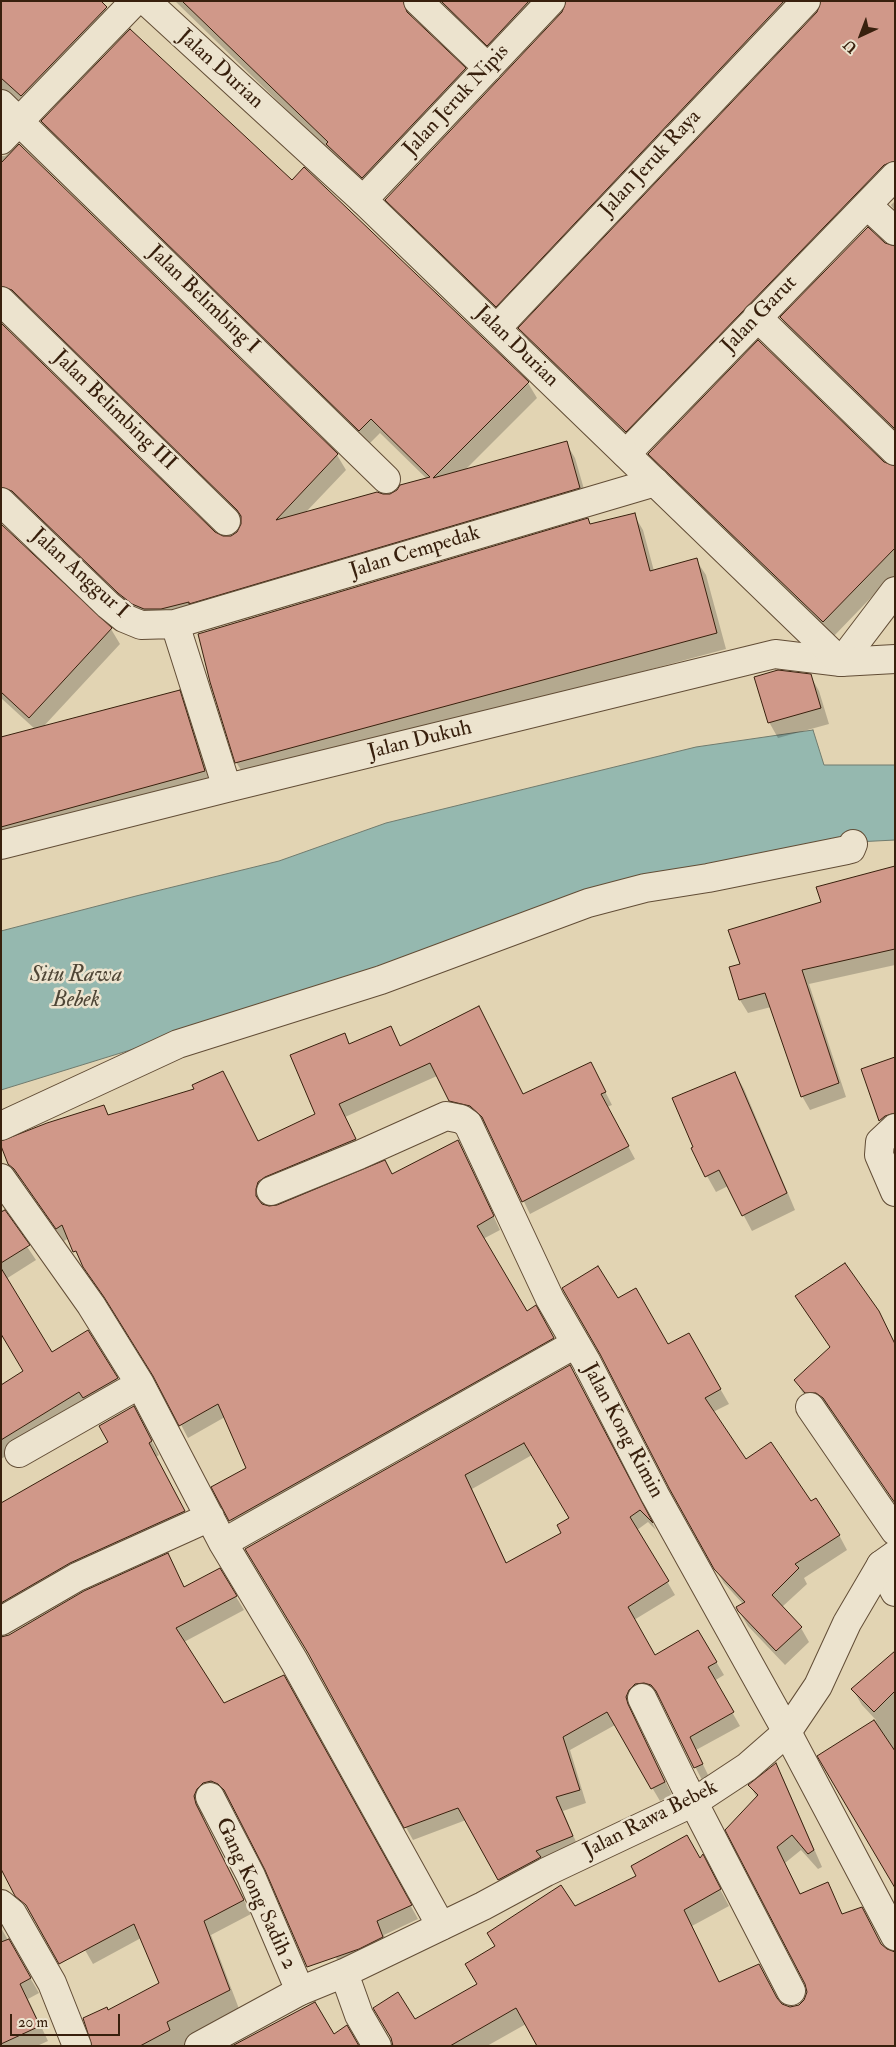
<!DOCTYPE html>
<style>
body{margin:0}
#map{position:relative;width:896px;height:2047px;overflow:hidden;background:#e2d4b3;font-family:"IM FELL Double Pica",serif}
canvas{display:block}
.frame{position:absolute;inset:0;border:2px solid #38200d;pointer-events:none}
.north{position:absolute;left:836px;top:10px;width:50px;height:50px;-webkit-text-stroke:4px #ece3ce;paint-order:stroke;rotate:223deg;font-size:14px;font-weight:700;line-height:20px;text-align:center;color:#38200d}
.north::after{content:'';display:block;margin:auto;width:18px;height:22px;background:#38200d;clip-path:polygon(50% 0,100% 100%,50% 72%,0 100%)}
.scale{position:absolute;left:10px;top:2014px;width:110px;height:22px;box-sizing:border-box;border:2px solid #38200d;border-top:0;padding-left:6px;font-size:15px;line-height:18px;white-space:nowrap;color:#38200d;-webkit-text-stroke:4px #ece3ce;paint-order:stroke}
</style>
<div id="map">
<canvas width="896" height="2047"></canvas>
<div class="frame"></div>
<div class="north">U</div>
<div class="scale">20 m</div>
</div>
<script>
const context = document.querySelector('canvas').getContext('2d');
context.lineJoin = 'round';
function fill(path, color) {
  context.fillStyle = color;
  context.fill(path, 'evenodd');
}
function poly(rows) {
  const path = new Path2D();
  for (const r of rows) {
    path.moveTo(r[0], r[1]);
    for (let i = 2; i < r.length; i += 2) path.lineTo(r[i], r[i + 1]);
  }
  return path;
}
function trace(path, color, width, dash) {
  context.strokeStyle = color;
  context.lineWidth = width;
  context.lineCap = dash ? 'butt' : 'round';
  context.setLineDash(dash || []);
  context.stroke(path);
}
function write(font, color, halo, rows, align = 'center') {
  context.font = font + ' "IM FELL Double Pica",serif';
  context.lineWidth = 5;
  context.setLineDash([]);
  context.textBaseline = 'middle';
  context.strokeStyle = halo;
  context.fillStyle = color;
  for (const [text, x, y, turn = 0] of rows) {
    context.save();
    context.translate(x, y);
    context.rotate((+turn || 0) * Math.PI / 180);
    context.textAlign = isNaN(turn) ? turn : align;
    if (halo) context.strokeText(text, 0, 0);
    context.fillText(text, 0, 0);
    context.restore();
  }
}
const water = poly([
 [813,730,824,765,895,765,895,840,856,842,360,979,1,1090,1,931,136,896,279,861,386,823,696,747,813,730]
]);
fill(water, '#95b8af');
trace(water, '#707b6e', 1);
fill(poly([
 [1,1,103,5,115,23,28,114,1,107],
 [175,1,563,1,497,61,416,6,411,18,465,69,474,85,372,193],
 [564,1,818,1,505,321,396,215,387,200,563,12,567,3],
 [819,1,895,1,895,180,635,447,529,344,520,328,818,12,822,3],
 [42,121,292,182,304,169,528,383,537,398,464,471,566,443,575,458,588,503,153,624,1,505,1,325,214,533,222,537,231,537,238,533,242,520,22,305,1,304,1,156,5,156,19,145,337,455,346,470,305,513,382,495,390,495,427,479,380,433,368,445,51,137],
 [895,201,895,211,891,205],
 [884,243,895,247,895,435,791,333,781,318],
 [650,454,883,463,895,467,895,587,888,580,833,637,659,469],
 [634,515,643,530,654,571,696,560,706,575,726,649,246,778,236,762,590,525],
 [1,525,111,629,120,644,42,728,179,692,188,707,213,786,1,843,1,739,36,730,1,698],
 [810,675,819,691,829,724,778,738,769,722],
 [895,867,895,965,809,984,846,1097,810,1110,802,1096,771,1007,748,1013,740,1000,741,965,822,903],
 [391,1028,401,1047,523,1096,591,1064,612,1105,607,1107,635,1159,530,1214,488,1128,478,1119,458,1113,437,1076,345,1117,362,1152,265,1195,262,1205,269,1208,392,1175,458,1141,500,1230,483,1239,526,1312,535,1307,561,1351,238,1533,213,1487,248,1469,225,1417,188,1438,158,1381,113,1310,82,1264,69,1238,64,1241,23,1182,17,1177,9,1164,104,1107,109,1116,196,1090,223,1072,258,1142,316,1115,344,1035,350,1045],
 [895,1059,895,1129,888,1134,881,1121,863,1070],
 [735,1073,744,1089,795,1210,752,1231,728,1186,716,1192,707,1176],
 [1,1208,36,1260,6,1279,51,1354,88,1332,125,1393,88,1405,1,1459,1,1386,24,1372,1,1332],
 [618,1300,668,1346,689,1335,729,1404,713,1412,745,1461,810,1503,839,1535,847,1550,804,1578,807,1584,782,1607,801,1628,809,1642,785,1665,748,1626,737,1608,743,1604,724,1583,715,1568],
 [895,1344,895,1503,832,1412,825,1407,815,1406,804,1395,796,1381],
 [577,1379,656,1530,648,1522,637,1530,675,1595,634,1620,654,1657,698,1631,724,1675,714,1681,740,1726,696,1750,709,1777,702,1780,660,1698,652,1695,633,1711,635,1719,672,1795,660,1801,615,1725,570,1750,586,1803,563,1811,579,1849,507,1892,466,1820,413,1840,313,1660,246,1549],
 [532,1455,571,1519,563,1534,507,1564,472,1489],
 [141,1421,159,1455,156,1457,192,1525,1,1621,1,1505,110,1443],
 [175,1569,185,1588,220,1570,244,1610,184,1642,223,1705,291,1690,418,1919,384,1935,390,1951,344,1970,310,1917,266,1868,228,1798,220,1795,202,1811,203,1819,251,1914,211,1935,244,2022,200,2046,93,2046,108,2011,160,1984,141,1938,93,1964,85,1950,9,1636],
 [895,1665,895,1886,819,1757,876,1720,862,1705,853,1690],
 [775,1764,784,1780,822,1867,818,1869,801,1850,785,1863,801,1895,827,1883,843,1915,886,1950,895,2046,526,2024,487,2046,395,2046,375,2009,414,2021,479,1985,575,1908,700,1859,711,1872,729,1906,692,1926,720,1984,778,2002,781,2005,790,2008,799,2006,805,2001,808,1992,757,1798,750,1785],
 [1,1928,39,1993,28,1999,48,2041,37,2046,1,2046]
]), '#0003');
const building = poly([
 [1,1,101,1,107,7,21,96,1,78,1,1],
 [182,1,403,1,407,12,466,68,362,178,326,144,328,142,182,1],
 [441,1,529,1,487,46,441,1],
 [566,1,784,1,496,307,385,200,562,12,566,1],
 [821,1,895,1,895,161,884,165,626,432,518,328,817,12,821,1],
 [130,29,292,180,304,167,529,382,433,478,567,441,580,488,189,604,189,602,161,609,144,609,132,604,118,593,12,491,1,487,1,323,215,532,223,536,231,536,237,532,241,524,241,516,237,510,12,290,1,286,1,163,19,144,338,454,276,520,377,492,383,494,390,494,397,490,400,485,430,477,371,419,359,431,41,121,130,29],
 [868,227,885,243,895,246,895,429,780,317,868,227],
 [758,340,884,462,895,466,895,548,823,622,648,454,758,340],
 [635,513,650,571,697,558,717,633,235,763,210,682,198,634,588,518,590,524,635,513],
 [1,524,112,628,29,718,1,692,1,524],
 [778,670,811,674,821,708,768,723,754,677,778,670],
 [180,690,205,771,1,827,1,737,180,690],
 [895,866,895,949,802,970,839,1083,801,1097,765,993,739,1000,729,967,740,964,728,930,821,902,816,887,895,866],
 [479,1006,523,1094,591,1062,606,1092,601,1094,629,1146,522,1202,482,1117,470,1106,449,1101,430,1063,339,1104,356,1139,265,1177,258,1182,256,1189,256,1196,262,1204,269,1206,277,1205,385,1160,392,1174,458,1140,494,1216,477,1226,527,1311,536,1305,554,1338,229,1521,211,1487,246,1468,218,1404,179,1426,153,1376,104,1297,83,1267,76,1251,73,1252,62,1225,56,1229,14,1169,8,1164,1,1146,1,1141,47,1123,104,1105,108,1115,194,1089,192,1085,223,1071,258,1141,315,1114,290,1055,345,1033,349,1044,391,1026,400,1046,479,1006],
 [895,1057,895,1113,885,1116,879,1121,861,1069,895,1057],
 [735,1072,787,1193,742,1216,719,1170,705,1177,691,1148,693,1147,672,1098,735,1072],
 [5,1210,30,1245,1,1263,1,1212,5,1210],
 [845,1263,879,1311,895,1344,895,1503,823,1398,816,1393,805,1393,794,1380,830,1347,795,1296,845,1263],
 [598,1266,618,1298,636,1288,668,1344,689,1333,721,1389,705,1398,746,1459,771,1442,811,1501,816,1498,840,1535,795,1564,799,1568,772,1595,802,1627,776,1651,738,1611,736,1607,745,1602,714,1569,669,1488,600,1354,562,1288,598,1266],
 [1,1268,52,1352,88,1330,118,1378,83,1398,79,1392,1,1440,1,1385,23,1371,1,1334,1,1268],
 [570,1365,653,1523,640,1510,630,1517,669,1581,628,1607,655,1655,698,1630,717,1662,708,1667,734,1712,690,1737,703,1764,694,1768,656,1691,651,1685,644,1683,635,1684,629,1690,626,1697,628,1704,665,1782,651,1789,607,1712,563,1737,580,1790,556,1797,573,1836,536,1851,541,1857,498,1880,458,1808,404,1828,308,1653,245,1549,570,1365],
 [524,1443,569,1518,557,1525,561,1533,506,1563,465,1475,524,1443],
 [134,1406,152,1441,149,1443,185,1511,70,1563,1,1603,1,1503,108,1442,99,1426,134,1406],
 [168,1553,184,1587,220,1568,237,1596,176,1628,224,1703,284,1675,412,1905,377,1921,383,1937,359,1949,307,1967,265,1870,224,1790,218,1784,211,1781,203,1783,197,1789,194,1796,196,1804,244,1900,204,1921,230,1990,167,2022,170,2030,140,2046,92,2046,83,2018,107,2007,108,2010,159,1983,134,1924,59,1964,26,1905,15,1896,1,1869,1,1637,9,1635,84,1591,168,1553],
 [895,1651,895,1691,874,1712,851,1689,895,1651],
 [874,1720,895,1751,895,1888,817,1756,874,1720],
 [776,1763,814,1850,808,1854,792,1835,777,1847,800,1894,828,1882,842,1914,862,1907,881,1944,887,1949,895,1952,895,2046,537,2046,516,2008,450,2046,393,2046,391,2038,373,2008,398,1992,415,2019,477,1984,465,1964,495,1946,487,1933,561,1885,575,1906,636,1876,631,1866,687,1835,700,1858,703,1854,721,1889,684,1910,719,1982,759,1964,777,1998,782,2004,790,2007,799,2005,804,2000,807,1992,805,1984,725,1830,758,1795,748,1785,776,1763],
 [9,1939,31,1978,20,1984,40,2026,1,2044,1,1942,9,1939],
 [315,2002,334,2034,347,2025,359,2046,232,2046,315,2002]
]);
fill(building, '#d09889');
trace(building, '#38200d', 1);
const minor = poly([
 [418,1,488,68],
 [1,104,386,479],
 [1,140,135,1],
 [363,200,551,1],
 [867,205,895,231],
 [1,301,226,521],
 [757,317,895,451],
 [497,328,806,1],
 [626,454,895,176],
 [1,502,108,605,124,618,141,625,175,624,227,788],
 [175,624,655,482],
 [1,845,227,788,775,654,841,662,895,591],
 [1,1126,178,1044,381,980,588,903,645,888,708,878,847,850,851,849,853,844],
 [895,1128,880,1142,879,1155,895,1192],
 [1,1178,91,1305,140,1384,223,1543,294,1661,441,1926],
 [271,1191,359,1155,446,1116,461,1119,468,1124,550,1299,586,1361,655,1495,787,1732,895,1936],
 [810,1407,895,1531],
 [19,1453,140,1384],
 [223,1543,575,1344],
 [881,1565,895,1592],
 [1,1621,77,1577,210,1517],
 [642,1698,684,1784,791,1991],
 [210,1797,251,1876,300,1991],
 [1,1904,12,1913,52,1983,77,2046]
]);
const tertiary = poly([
 [146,1,363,200,841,662,895,659],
 [344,1973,359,2015,377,2046],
 [199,2046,300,1991,344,1973,483,1906,546,1872,694,1802,747,1767,787,1732,818,1686,847,1623,881,1565,895,1555]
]);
trace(minor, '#624d36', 30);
trace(tertiary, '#624d36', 30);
trace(minor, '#ece3ce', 28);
trace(tertiary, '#ece3ce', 28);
write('21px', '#38200d', '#ece3ce', [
 ["Jalan Durian",220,70,42],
 ["Jalan Jeruk Nipis",457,101,-47],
 ["Jalan Jeruk Raya",651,164,-47],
 ["Jalan Belimbing I",203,300,44],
 ["Jalan Garut",760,315,-46],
 ["Jalan Durian",516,347,44],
 ["Jalan Belimbing III",114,411,44],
 ["Jalan Cempedak",415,553,-17],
 ["Jalan Anggur I",79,574,42],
 ["Jalan Dukuh",420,741,-14],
 ["Jalan Kong Rimin",622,1431,62],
 ["Jalan Rawa Bebek",651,1820,-27],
 ["Gang Kong Sadih 2",255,1894,65]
]);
write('italic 22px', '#4f4636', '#ece3ce', [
 ["Situ Rawa",76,976],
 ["Bebek",76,1001]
]);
</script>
